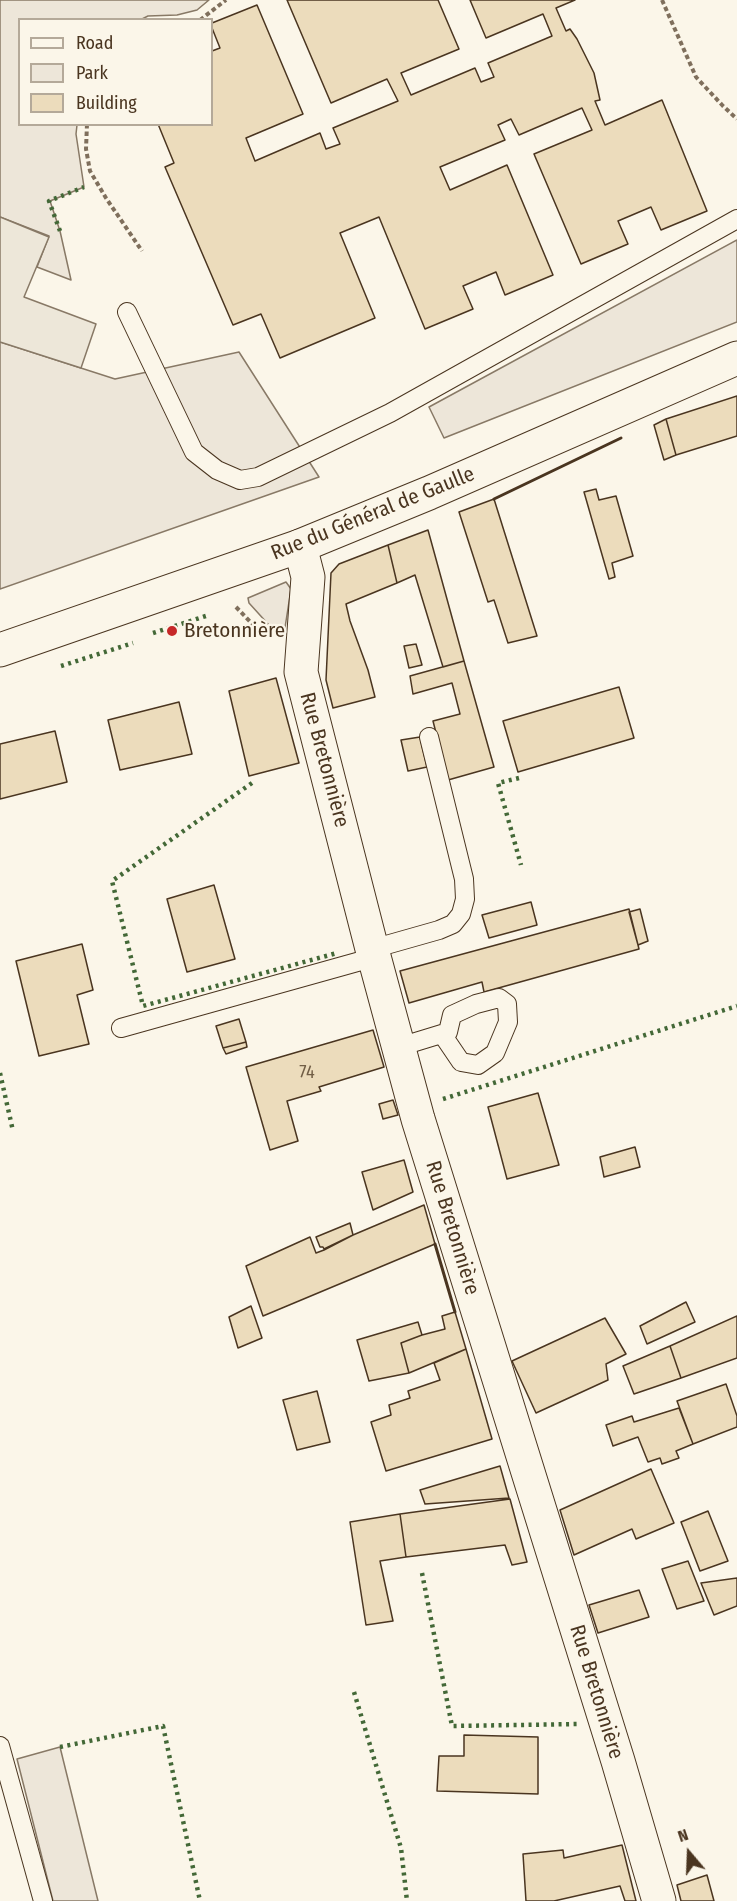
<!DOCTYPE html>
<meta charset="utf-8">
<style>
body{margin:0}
#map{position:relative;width:737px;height:1901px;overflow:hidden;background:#fbf6e9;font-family:"Fira Sans Condensed",sans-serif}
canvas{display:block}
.legend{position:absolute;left:18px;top:18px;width:195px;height:108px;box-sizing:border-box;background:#fbf6e9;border:2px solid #b4a999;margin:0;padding:8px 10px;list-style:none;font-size:18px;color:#4a3520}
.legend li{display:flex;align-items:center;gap:12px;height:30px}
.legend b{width:30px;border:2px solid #b4a999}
.north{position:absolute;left:659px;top:1823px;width:60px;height:60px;-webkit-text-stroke:4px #fbf6e9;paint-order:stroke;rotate:341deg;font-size:16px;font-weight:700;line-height:24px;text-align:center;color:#4a3520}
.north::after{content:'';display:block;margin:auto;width:21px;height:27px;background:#4a3520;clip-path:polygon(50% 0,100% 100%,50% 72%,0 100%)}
</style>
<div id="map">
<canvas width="737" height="1901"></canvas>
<ul class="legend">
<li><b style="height:8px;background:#fbf6e9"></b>Road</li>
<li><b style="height:16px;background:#ede6d9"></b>Park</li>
<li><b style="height:16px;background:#ecdcbc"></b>Building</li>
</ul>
<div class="north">N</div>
</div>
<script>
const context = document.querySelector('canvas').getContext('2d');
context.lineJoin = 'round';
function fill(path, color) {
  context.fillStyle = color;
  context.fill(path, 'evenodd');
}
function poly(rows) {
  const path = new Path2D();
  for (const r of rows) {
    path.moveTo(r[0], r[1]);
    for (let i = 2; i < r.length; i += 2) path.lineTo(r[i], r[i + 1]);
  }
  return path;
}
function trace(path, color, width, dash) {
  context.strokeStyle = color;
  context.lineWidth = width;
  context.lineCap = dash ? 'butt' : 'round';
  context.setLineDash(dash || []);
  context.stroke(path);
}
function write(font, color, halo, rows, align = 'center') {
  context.font = font + ' "Fira Sans Condensed",sans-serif';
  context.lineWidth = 4.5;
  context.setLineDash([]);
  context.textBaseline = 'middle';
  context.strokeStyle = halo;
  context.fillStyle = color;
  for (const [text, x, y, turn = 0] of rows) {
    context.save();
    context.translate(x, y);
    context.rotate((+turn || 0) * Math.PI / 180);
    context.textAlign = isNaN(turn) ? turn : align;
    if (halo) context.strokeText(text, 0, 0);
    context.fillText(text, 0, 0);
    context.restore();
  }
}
const green = poly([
 [0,0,209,0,197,10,177,15,148,16,142,19,20,20,20,124,77,125,76,134,84,187,50,201,60,231,71,280,37,267,49,236,0,217,0,0],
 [737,240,737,322,444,438,429,407,737,240],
 [0,342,115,379,239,352,319,477,0,589,0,342],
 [286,582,291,589,284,634,278,635,249,603,248,598,286,582],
 [60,1747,98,1901,53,1901,17,1759,60,1747]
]);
fill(green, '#ede6d9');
trace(green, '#887966', 1.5);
const parking = poly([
 [0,217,49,237,24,297,96,324,81,368,0,342,0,217]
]);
fill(parking, '#ede7d9');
trace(parking, '#887966', 1.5);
const building = poly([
 [287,0,438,0,459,49,401,73,411,95,475,68,481,82,494,77,488,63,552,36,543,14,486,38,470,0,575,0,556,8,566,31,570,29,577,39,594,73,600,100,595,101,605,125,662,100,707,211,661,230,651,207,618,221,628,244,581,264,534,154,592,130,582,108,519,135,511,119,498,125,505,140,440,167,450,190,507,165,553,275,505,295,496,272,463,286,473,309,425,329,379,217,340,233,375,318,280,358,261,314,233,325,165,167,174,163,158,124,212,124,212,51,220,48,212,28,212,23,257,5,303,114,246,138,255,161,320,133,326,149,340,144,333,128,398,101,387,79,331,103,287,0],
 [737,396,737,436,676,455,666,419,737,396],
 [666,419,676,455,664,460,654,425,666,419],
 [596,489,599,500,616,496,633,556,612,563,615,577,609,579,584,492,596,489],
 [494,499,537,636,508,643,494,600,488,602,459,512,494,499],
 [428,530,464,661,443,667,415,575,397,583,388,545,428,530],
 [388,545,397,583,346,604,350,621,368,670,375,697,333,708,326,680,331,573,339,564,388,545],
 [416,644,422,665,409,668,404,646,416,644],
 [464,661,494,767,448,780,433,721,460,714,452,683,413,694,410,676,464,661],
 [276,678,299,763,249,776,229,691,276,678],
 [619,687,634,738,518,772,503,721,619,687],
 [179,702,192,754,120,770,108,720,179,702],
 [55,731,67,782,0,799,0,744,55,731],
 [420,737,427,767,408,771,401,740,420,737],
 [214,885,235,959,187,972,167,899,214,885],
 [531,902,537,925,489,938,482,915,531,902],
 [629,909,639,949,484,992,482,982,409,1003,400,971,629,909],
 [640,909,648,941,638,945,629,912,640,909],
 [82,944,93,990,77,995,89,1044,39,1056,16,961,82,944],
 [239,1019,246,1042,223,1048,216,1026,239,1019],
 [373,1030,384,1067,319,1087,321,1091,287,1101,298,1141,270,1150,246,1067,373,1030],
 [246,1042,247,1047,226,1054,223,1048,246,1042],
 [538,1093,559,1165,507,1179,488,1107,538,1093],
 [393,1100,398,1115,383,1119,379,1104,393,1100],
 [635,1147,640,1167,604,1177,600,1157,635,1147],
 [404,1160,413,1192,373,1210,362,1172,404,1160],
 [424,1205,435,1244,263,1316,246,1266,310,1237,316,1253,324,1250,353,1235,424,1205],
 [350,1223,353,1235,324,1249,323,1247,320,1247,316,1237,350,1223],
 [686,1302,695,1322,647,1344,640,1326,686,1302],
 [251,1306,262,1338,238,1348,229,1317,251,1306],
 [455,1312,466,1349,409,1373,401,1343,422,1335,445,1329,442,1316,455,1312],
 [737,1316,737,1358,681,1378,670,1346,737,1316],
 [605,1318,626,1354,606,1364,608,1380,536,1413,512,1361,605,1318],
 [418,1322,422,1335,401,1343,409,1373,369,1381,357,1340,418,1322],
 [670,1346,681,1378,634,1394,623,1366,670,1346],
 [466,1349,492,1439,386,1471,371,1422,391,1415,389,1405,410,1398,408,1391,440,1380,434,1363,466,1349],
 [726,1384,737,1416,737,1427,693,1444,677,1401,726,1384],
 [317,1391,330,1442,297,1450,283,1400,317,1391],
 [679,1408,693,1444,676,1451,679,1458,662,1464,660,1458,648,1462,638,1437,613,1446,606,1425,632,1416,634,1422,679,1408],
 [500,1466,509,1498,425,1504,420,1490,500,1466],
 [651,1469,674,1523,636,1539,632,1529,574,1555,560,1510,651,1469],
 [510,1499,527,1562,512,1565,505,1545,406,1557,400,1514,510,1499],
 [708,1511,728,1561,700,1571,681,1522,708,1511],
 [400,1514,406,1557,380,1561,393,1621,366,1625,350,1522,400,1514],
 [688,1561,704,1601,677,1609,662,1569,688,1561],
 [737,1578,737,1606,714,1615,701,1583,737,1578],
 [639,1590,649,1617,598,1633,589,1605,639,1590],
 [464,1735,538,1737,538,1794,437,1791,439,1756,464,1756,464,1735],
 [622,1845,636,1901,625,1901,620,1886,554,1901,526,1901,523,1854,563,1850,564,1858,622,1845],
 [707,1875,714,1901,681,1901,677,1885,707,1875]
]);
fill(building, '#ecdcbc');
trace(building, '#4a3520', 1.5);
const service = poly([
 [127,312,194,452,217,470,240,480,258,477,390,413,737,219],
 [372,949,439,930,453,924,461,914,465,899,464,879,429,737],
 [121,1028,375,957],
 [399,1047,448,1032,452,1015,476,1004,499,998,507,1004,508,1022,495,1053,478,1065,461,1062,442,1034],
 [0,1746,43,1901]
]);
const minor = poly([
 [300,546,308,577,301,672,372,949,418,1119,618,1761,659,1901]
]);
const secondary = poly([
 [0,650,300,546,429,493,737,358]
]);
trace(service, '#4a3520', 20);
trace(minor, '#4a3520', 35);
trace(secondary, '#4a3520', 35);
trace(poly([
 [662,0,696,77,723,106,737,119],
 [200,20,226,0],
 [87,124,86,149,90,171,106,198,142,251],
 [236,607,264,636]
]), '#7f6f5c', 4, [4.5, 3]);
trace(service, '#fbf6e9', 18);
trace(minor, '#fbf6e9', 33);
trace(secondary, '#fbf6e9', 33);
trace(poly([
 [60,231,49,201,84,187],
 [153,633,209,615],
 [61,666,133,643],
 [519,778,498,783,521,865],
 [252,783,112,881,143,1006,337,953],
 [0,1073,13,1131],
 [443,1099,737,1006],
 [422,1573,452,1726,581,1724],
 [354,1692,401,1848,407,1901],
 [60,1747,163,1726,200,1901]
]), '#436837', 4.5, [3, 4.5]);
trace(poly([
 [494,499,621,438],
 [435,1244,455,1312]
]), '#4a3520', 3);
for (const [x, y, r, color] of [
 [172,631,6,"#c62828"]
]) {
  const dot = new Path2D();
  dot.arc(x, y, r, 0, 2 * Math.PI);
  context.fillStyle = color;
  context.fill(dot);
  trace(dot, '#fbf6e9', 2);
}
write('18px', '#725f47', null, [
 ["74",307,1073]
]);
write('21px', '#4a3520', '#fbf6e9', [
 ["Rue du Général de Gaulle",373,514,-22],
 ["Rue Bretonnière",324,760,75],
 ["Rue Bretonnière",452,1228,73],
 ["Rue Bretonnière",596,1692,73]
]);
write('21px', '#4a3520', '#fbf6e9', [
 ["Bretonnière",184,631]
], 'left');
</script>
